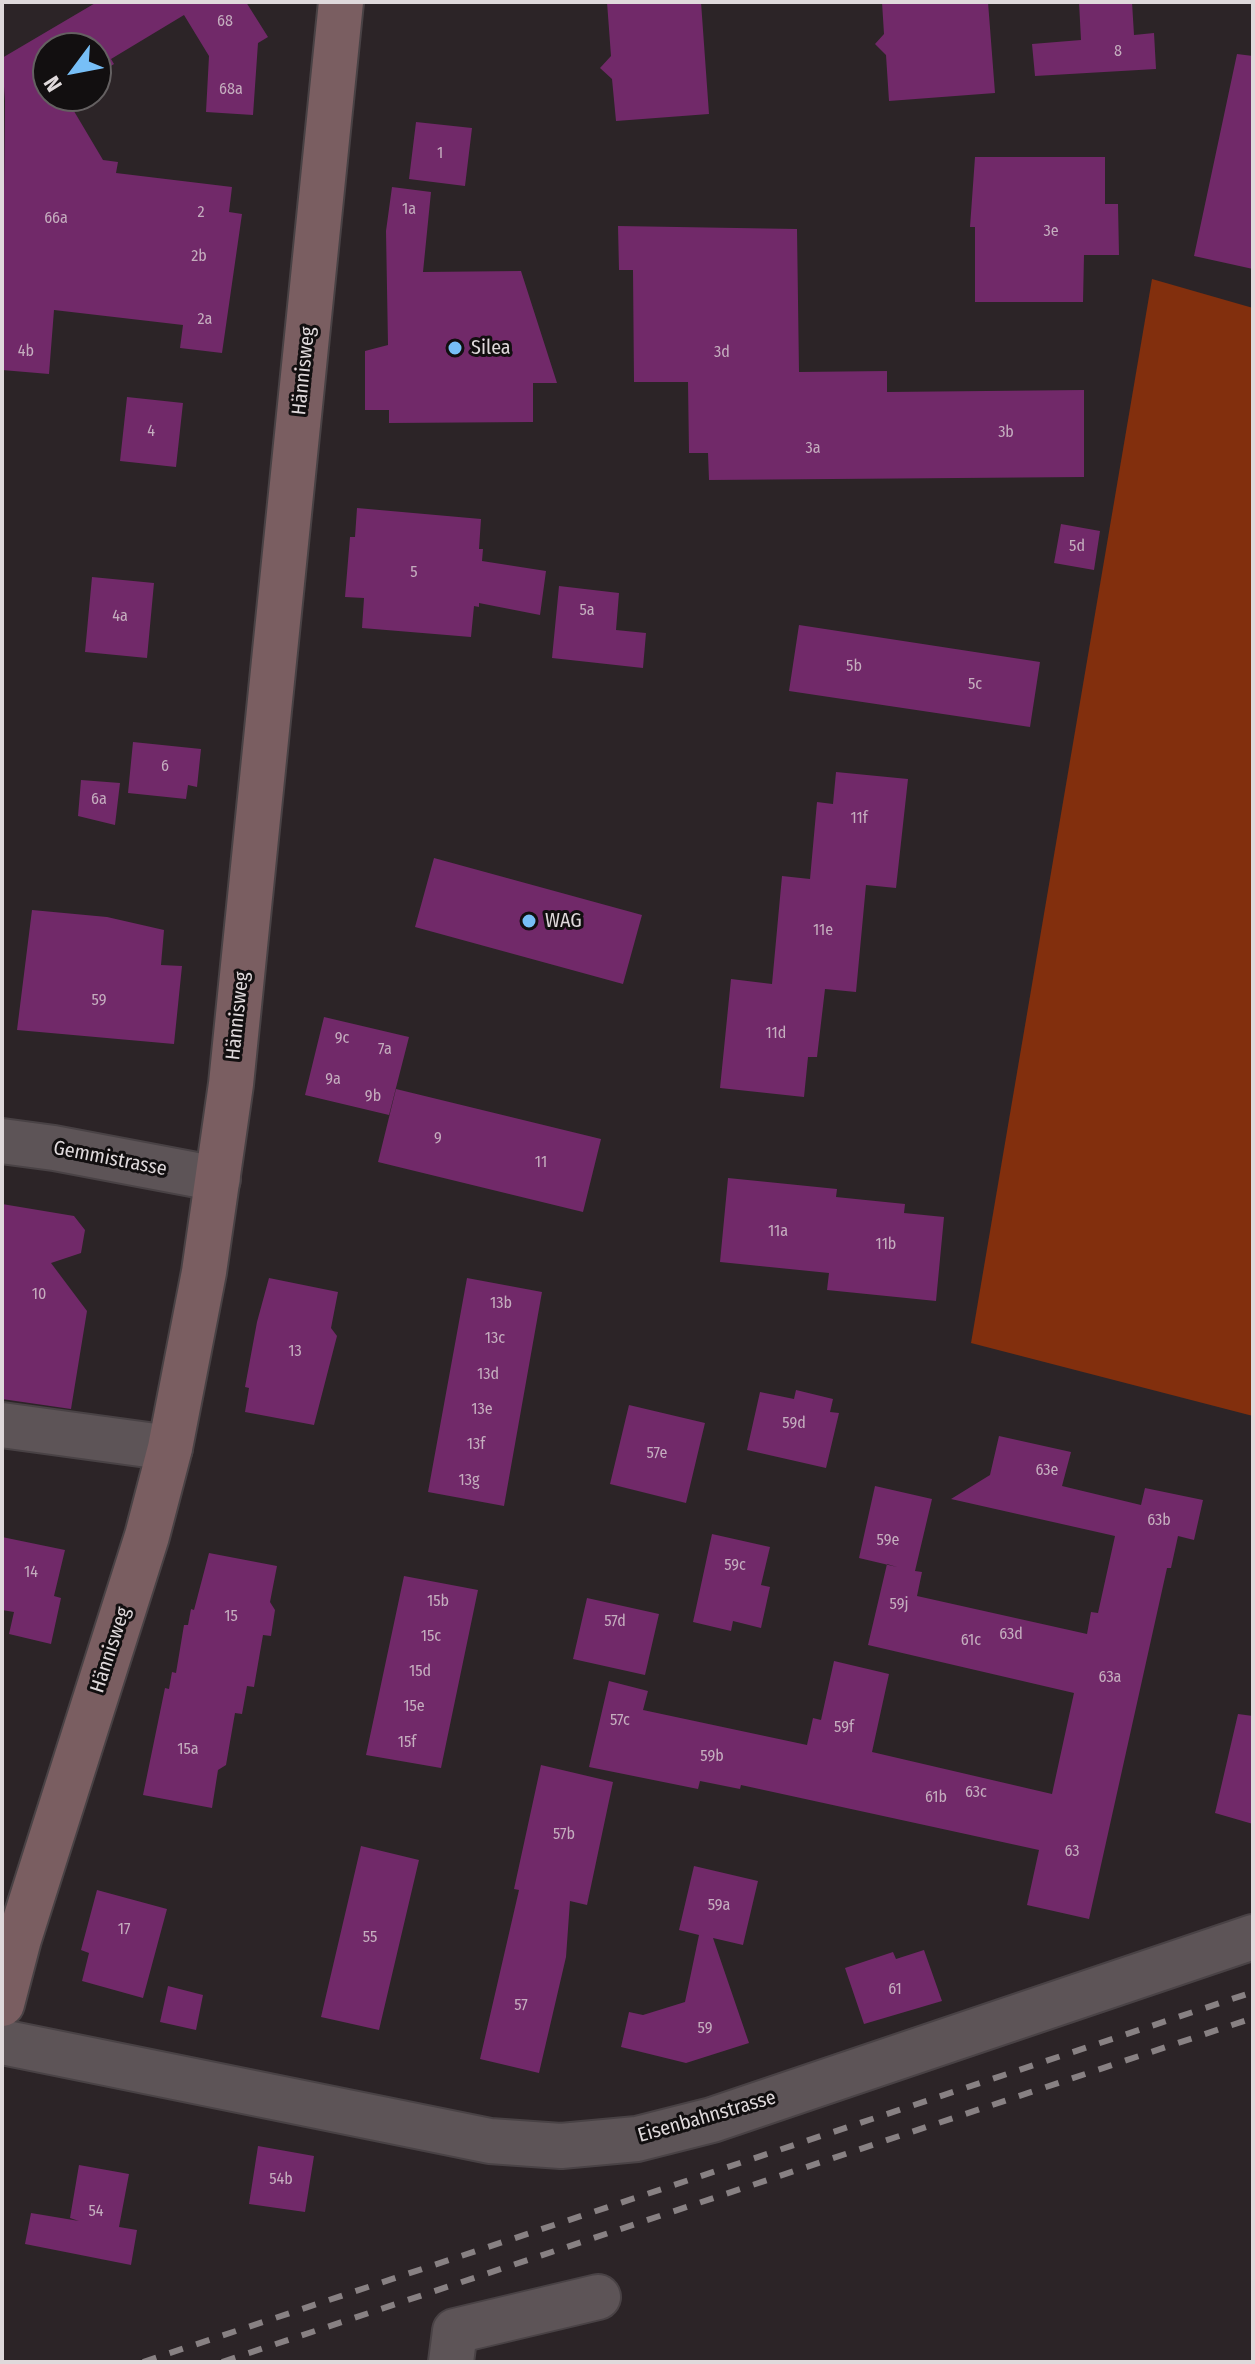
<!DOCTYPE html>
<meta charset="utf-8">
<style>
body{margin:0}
#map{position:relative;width:1255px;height:2364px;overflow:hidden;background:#2c2427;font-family:"Fira Sans Condensed",sans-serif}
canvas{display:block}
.frame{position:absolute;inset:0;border:4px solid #dfd9db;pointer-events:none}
.north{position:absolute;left:32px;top:32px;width:80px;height:80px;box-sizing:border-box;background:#120f10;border:2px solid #646061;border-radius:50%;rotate:238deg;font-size:22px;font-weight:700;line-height:32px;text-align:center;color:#dfd9db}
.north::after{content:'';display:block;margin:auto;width:28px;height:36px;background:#77bff7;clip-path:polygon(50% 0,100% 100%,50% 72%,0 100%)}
</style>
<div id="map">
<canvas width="1255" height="2364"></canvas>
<div class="frame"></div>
<div class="north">N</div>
</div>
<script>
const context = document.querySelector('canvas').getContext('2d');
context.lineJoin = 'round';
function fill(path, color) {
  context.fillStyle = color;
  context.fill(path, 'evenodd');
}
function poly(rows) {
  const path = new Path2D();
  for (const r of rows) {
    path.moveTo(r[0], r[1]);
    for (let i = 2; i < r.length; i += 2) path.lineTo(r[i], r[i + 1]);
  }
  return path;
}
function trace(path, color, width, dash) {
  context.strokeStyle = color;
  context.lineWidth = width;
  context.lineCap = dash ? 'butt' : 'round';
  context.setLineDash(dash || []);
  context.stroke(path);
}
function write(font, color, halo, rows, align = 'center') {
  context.font = font + ' "Fira Sans Condensed",sans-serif';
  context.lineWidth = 6;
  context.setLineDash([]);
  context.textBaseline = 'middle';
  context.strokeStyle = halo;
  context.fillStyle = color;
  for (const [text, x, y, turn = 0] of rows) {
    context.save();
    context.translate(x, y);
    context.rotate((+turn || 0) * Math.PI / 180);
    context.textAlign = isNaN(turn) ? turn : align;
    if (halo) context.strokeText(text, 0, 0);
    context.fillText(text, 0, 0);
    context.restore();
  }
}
fill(poly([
 [1152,279,1253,308,1253,1416,971,1343]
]), '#822f0d');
fill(poly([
 [97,2,246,2,268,37,258,43,253,115,206,112,209,56,184,15,111,59,114,64,96,75,96,48,48,48,48,96,65,96,103,160,118,162,116,173,232,187,229,212,242,214,222,353,180,348,183,325,54,310,49,374,2,370,5,101,2,58],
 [607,2,701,2,709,114,616,121,612,79,600,68,611,56],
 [882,2,988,2,995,93,889,101,886,55,875,44,884,34],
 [1079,2,1132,2,1134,35,1154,33,1156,69,1035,76,1032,44,1081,40],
 [1237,54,1253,56,1253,269,1194,256],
 [416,122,472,128,465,186,409,179],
 [975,157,1105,157,1105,204,1118,204,1119,255,1084,255,1083,302,975,302,975,227,970,227],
 [392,187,431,192,423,272,521,271,557,383,533,383,533,422,389,423,389,410,365,410,365,351,388,345,386,231],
 [618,226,797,229,799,372,887,371,887,392,1084,390,1084,477,709,480,708,453,689,453,688,382,634,382,633,270,619,270],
 [127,397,183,403,176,467,120,461],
 [357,508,481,519,479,549,483,549,482,561,546,571,540,615,479,603,479,607,474,606,471,637,362,628,364,598,345,597,350,537,355,537],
 [1061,524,1100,531,1094,570,1054,563],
 [92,577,154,583,147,658,85,652],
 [559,586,619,593,616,630,646,633,643,668,552,658],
 [799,625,1040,662,1030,727,789,691],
 [133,742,201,749,197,787,188,785,186,799,128,793],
 [836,772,908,779,896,888,866,885,856,992,825,989,817,1057,808,1057,804,1097,720,1088,731,979,772,984,782,876,810,879,817,802,833,804],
 [81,780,120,783,115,825,78,816],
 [434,858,642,915,623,984,415,927],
 [32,910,107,917,164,930,161,965,182,966,174,1044,17,1030],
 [324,1017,409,1037,389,1115,305,1095],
 [396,1089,601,1139,583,1212,378,1162],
 [728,1178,837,1189,836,1197,905,1204,904,1213,944,1217,936,1301,827,1290,829,1273,720,1262],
 [2,1204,74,1216,85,1230,81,1253,51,1263,87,1311,71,1409,2,1399],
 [269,1278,338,1292,331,1328,337,1336,314,1425,245,1412,249,1388,245,1387,257,1322],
 [467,1278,542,1292,504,1506,428,1492],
 [796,1390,833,1399,830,1412,839,1413,826,1468,747,1450,760,1392,794,1399],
 [629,1405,705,1423,686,1503,610,1484],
 [999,1436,1071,1452,1062,1486,1141,1505,1145,1488,1203,1500,1194,1540,1178,1536,1171,1568,1167,1568,1089,1919,1027,1905,1039,1850,741,1785,740,1789,700,1781,698,1789,589,1767,609,1681,648,1691,643,1710,807,1745,813,1718,821,1720,834,1661,889,1674,872,1752,1052,1794,1074,1693,868,1645,887,1564,897,1567,859,1558,875,1486,932,1499,915,1571,922,1572,917,1596,1087,1634,1091,1612,1098,1613,1115,1536,951,1499,990,1475],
 [712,1534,770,1547,761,1585,770,1587,761,1628,733,1621,731,1631,693,1622],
 [2,1537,65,1550,54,1596,61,1598,51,1644,9,1634,14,1612,2,1610],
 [209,1553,277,1566,270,1602,275,1610,271,1636,263,1635,254,1687,247,1686,242,1714,235,1713,226,1765,218,1770,212,1808,143,1795,165,1688,169,1689,172,1672,176,1673,184,1625,188,1625,191,1609,194,1610],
 [404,1576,478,1590,441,1768,366,1755],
 [587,1598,659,1614,645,1675,573,1659],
 [1238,1714,1253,1716,1253,1824,1215,1813],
 [541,1765,613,1782,587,1905,570,1901,566,1957,539,2073,480,2059,519,1890,514,1889],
 [361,1846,419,1860,379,2030,321,2017],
 [694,1866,758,1881,743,1945,713,1938,749,2043,686,2063,621,2047,629,2012,643,2015,685,2002,699,1935,679,1930],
 [97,1890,167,1909,143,1998,82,1981,89,1953,81,1950],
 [924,1950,942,2001,864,2024,845,1968,893,1952,896,1959],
 [168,1986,203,1995,196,2030,160,2022],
 [258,2146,314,2156,305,2212,249,2204],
 [79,2165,129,2174,119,2227,137,2230,131,2265,25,2244,31,2213,79,2221,70,2218]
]), '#712969');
const street = poly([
 [2,1141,54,1148,218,1179],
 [2,1425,170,1448],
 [2,2042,490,2141,561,2146,637,2139,712,2120,1253,1937],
 [451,2362,455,2331,598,2297]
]);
const secondary = poly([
 [2,2004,19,1939,147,1536,170,1448,204,1272,231,1084,341,2]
]);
trace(street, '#494245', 48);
trace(secondary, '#494245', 48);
trace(street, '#5d5457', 44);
trace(secondary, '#7a5e61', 44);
trace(poly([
 [143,2362,1253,1992],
 [222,2362,1253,2018]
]), '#888183', 6, [14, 14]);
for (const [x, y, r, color] of [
 [455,348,8,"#77bff7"],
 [529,921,8,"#77bff7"]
]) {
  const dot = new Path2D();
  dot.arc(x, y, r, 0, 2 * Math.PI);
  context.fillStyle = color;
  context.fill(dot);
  trace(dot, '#120f10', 3);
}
write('16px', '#c4adbe', null, [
 ["68",225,22],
 ["8",1118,52],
 ["68a",231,90],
 ["1",440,154],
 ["1a",409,210],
 ["2",201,213],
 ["66a",56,219],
 ["3e",1051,232],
 ["2b",199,257],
 ["2a",205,320],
 ["4b",26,352],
 ["3d",722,353],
 ["4",151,432],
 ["3b",1006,433],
 ["3a",813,449],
 ["5d",1077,547],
 ["5",414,573],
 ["5a",587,611],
 ["4a",120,617],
 ["5b",854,667],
 ["5c",975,685],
 ["6",165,767],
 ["6a",99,800],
 ["11f",859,819],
 ["11e",823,931],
 ["59",99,1001],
 ["11d",776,1034],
 ["9c",342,1039],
 ["7a",385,1050],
 ["9a",333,1080],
 ["9b",373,1097],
 ["9",438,1139],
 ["11",541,1163],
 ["11a",778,1232],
 ["11b",886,1245],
 ["10",39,1295],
 ["13b",501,1304],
 ["13c",495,1339],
 ["13",295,1352],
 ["13d",488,1375],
 ["13e",482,1410],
 ["59d",794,1424],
 ["13f",476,1445],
 ["57e",657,1454],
 ["63e",1047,1471],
 ["13g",469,1481],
 ["63b",1159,1521],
 ["59e",888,1541],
 ["59c",735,1566],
 ["14",31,1573],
 ["15b",438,1602],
 ["59j",899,1605],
 ["15",231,1617],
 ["57d",615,1622],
 ["63d",1011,1635],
 ["15c",431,1637],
 ["61c",971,1641],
 ["15d",420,1672],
 ["63a",1110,1678],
 ["15e",414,1707],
 ["57c",620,1721],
 ["59f",844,1728],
 ["15f",407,1743],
 ["15a",188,1750],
 ["59b",712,1757],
 ["63c",976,1793],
 ["61b",936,1798],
 ["57b",564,1835],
 ["63",1072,1852],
 ["59a",719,1906],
 ["17",124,1930],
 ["55",370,1938],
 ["61",895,1990],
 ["57",521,2006],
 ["59",705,2029],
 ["54b",281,2180],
 ["54",96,2212]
]);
write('20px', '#dfd9db', '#120f10', [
 ["Silea",471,348],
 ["WAG",545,921]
], 'left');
write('20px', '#dfd9db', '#120f10', [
 ["Hännisweg",304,371,-84],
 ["Hännisweg",238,1016,-84],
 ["Gemmistrasse",110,1159,11],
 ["Hännisweg",111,1650,-72],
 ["Eisenbahnstrasse",707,2117,-16]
]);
</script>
